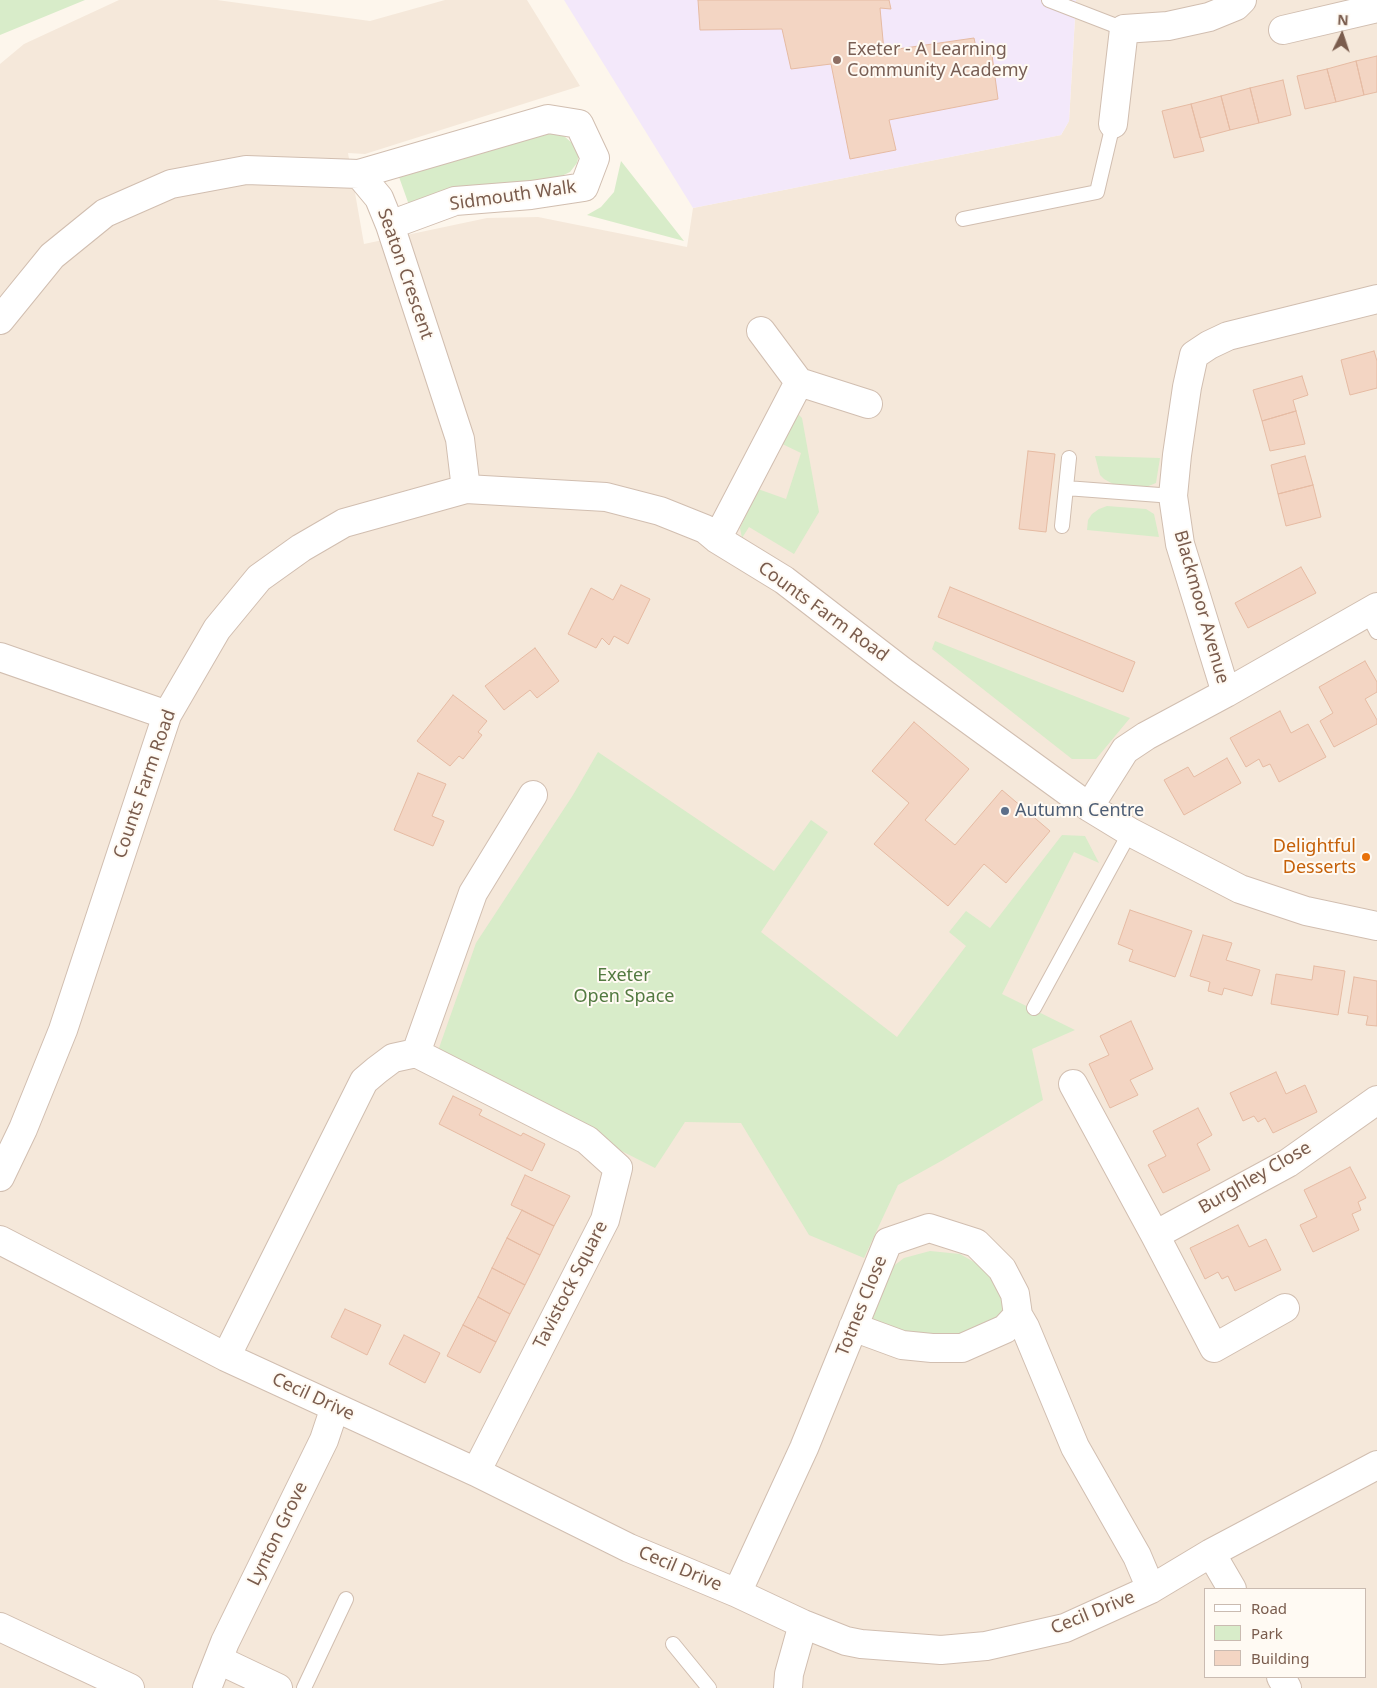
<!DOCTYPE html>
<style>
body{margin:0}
#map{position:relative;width:1377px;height:1688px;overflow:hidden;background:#fdf6ec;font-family:"Noto Sans",sans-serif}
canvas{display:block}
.legend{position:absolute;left:1204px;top:1588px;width:162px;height:90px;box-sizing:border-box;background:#fffaf3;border:1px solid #cabbb1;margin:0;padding:6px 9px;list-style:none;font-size:15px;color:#7a5c4d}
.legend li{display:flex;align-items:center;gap:10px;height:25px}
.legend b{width:25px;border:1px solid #cabbb1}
.north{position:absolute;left:1317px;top:10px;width:50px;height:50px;-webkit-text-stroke:4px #fffaf3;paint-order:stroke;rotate:4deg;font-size:14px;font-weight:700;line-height:20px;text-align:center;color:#7a5c4d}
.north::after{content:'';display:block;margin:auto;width:18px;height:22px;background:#7a5c4d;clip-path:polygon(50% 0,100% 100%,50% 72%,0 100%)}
</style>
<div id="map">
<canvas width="1377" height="1688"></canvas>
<ul class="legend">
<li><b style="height:6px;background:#fff"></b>Road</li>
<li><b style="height:14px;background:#d8ecc9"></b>Park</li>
<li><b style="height:14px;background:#f3d5c3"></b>Building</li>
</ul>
<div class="north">N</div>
</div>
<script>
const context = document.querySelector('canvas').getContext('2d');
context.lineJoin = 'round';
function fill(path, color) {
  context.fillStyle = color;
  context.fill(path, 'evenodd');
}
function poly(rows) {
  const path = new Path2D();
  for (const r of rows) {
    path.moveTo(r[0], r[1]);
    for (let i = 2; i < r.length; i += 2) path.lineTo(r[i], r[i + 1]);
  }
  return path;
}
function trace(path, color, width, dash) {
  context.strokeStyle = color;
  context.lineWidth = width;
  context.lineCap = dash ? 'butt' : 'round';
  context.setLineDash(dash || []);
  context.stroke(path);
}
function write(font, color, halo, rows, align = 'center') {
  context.font = font + ' "Noto Sans",sans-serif';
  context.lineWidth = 4;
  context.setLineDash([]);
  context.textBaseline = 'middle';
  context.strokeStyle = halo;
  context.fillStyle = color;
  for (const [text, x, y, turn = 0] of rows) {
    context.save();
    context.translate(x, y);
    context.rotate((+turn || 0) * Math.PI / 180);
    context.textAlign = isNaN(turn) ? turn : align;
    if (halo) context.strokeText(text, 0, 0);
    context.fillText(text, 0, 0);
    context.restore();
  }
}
fill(poly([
 [119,0,217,0,370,21,445,0,527,0,580,86,365,154,348,153,364,244,487,218,538,217,687,247,693,208,1061,135,1069,121,1076,0,1377,0,1377,1688,0,1688,0,64,24,44],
 [1206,1589,1366,1589,1366,1677,1206,1677]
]), '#f5e8da');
fill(poly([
 [564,0,1076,0,1069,121,1061,135,693,208]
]), '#f3e8fa');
fill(poly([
 [0,0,85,0,0,35],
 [549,131,564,136,580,150,577,163,570,172,547,183,409,205,399,177],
 [621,161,684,241,587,215,601,207,614,192],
 [797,413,802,418,819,512,794,554,749,527,742,538,740,528,758,489,786,499,801,453,778,442],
 [1095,456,1160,458,1156,483,1146,487,1133,487,1113,484,1104,479,1100,475],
 [1107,506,1146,509,1154,514,1159,537,1087,530,1088,520,1092,514,1099,509],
 [935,641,1130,718,1096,759,1072,759,932,649],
 [598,752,774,871,811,820,828,832,761,932,897,1037,966,946,949,932,966,911,990,928,1062,835,1085,836,1099,863,1074,852,1002,994,1075,1030,1032,1049,1043,1100,943,1160,898,1185,864,1258,809,1235,741,1123,685,1122,655,1168,464,1071,439,1048,476,943,573,795],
 [930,1251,960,1254,981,1266,998,1286,1005,1303,1001,1319,959,1337,926,1337,883,1329,872,1319,869,1306,887,1271,904,1258]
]), '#d8ecc9');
const building = poly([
 [698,0,889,0,891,9,880,8,884,51,974,38,978,57,992,55,998,99,889,120,896,150,850,159,831,64,791,69,782,29,700,30,698,0],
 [1377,56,1377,92,1364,95,1356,61,1377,56],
 [1356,61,1364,95,1336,102,1327,69,1356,61],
 [1327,69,1336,102,1305,109,1297,76,1327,69],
 [1283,80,1291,115,1259,123,1250,88,1283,80],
 [1250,88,1259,123,1230,130,1221,96,1250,88],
 [1221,96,1230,130,1200,138,1191,104,1221,96],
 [1191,104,1204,151,1174,158,1162,111,1191,104],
 [1374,351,1377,361,1377,388,1350,395,1341,360,1374,351],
 [1302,376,1308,395,1293,400,1296,411,1262,421,1253,390,1302,376],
 [1296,411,1305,444,1270,451,1262,421,1296,411],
 [1028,451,1055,454,1046,532,1019,529,1028,451],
 [1305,456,1313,485,1278,494,1271,465,1305,456],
 [1313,485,1321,517,1286,526,1278,494,1313,485],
 [1301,567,1316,593,1248,628,1235,603,1301,567],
 [621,585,650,599,628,644,614,636,609,645,602,638,596,648,568,634,591,588,613,600,621,585],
 [950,587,1135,662,1123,692,938,617,950,587],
 [535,648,559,681,537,698,530,690,504,710,485,686,535,648],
 [1365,661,1377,682,1377,692,1365,699,1377,720,1377,724,1334,747,1320,721,1333,713,1319,687,1365,661],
 [453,695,487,721,478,732,482,735,463,759,459,756,450,766,417,741,453,695],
 [1280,711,1291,733,1308,724,1326,757,1279,782,1270,764,1263,767,1259,759,1246,767,1230,738,1280,711],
 [914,722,969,769,925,820,955,845,1002,790,1050,831,1006,883,984,864,948,906,874,844,909,803,872,771,914,722],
 [1227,758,1241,783,1184,815,1164,780,1188,767,1194,777,1227,758],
 [418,773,446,784,432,816,444,821,433,846,394,830,418,773],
 [1130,910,1192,931,1175,977,1129,961,1133,950,1118,944,1130,910],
 [1203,935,1232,943,1226,960,1260,970,1252,996,1224,988,1222,995,1208,991,1210,982,1190,976,1203,935],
 [1314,966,1345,971,1338,1015,1271,1004,1276,974,1312,980,1314,966],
 [1354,977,1377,981,1377,1026,1366,1025,1368,1016,1348,1013,1354,977],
 [1131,1021,1153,1069,1130,1080,1138,1095,1110,1108,1089,1064,1109,1055,1100,1036,1131,1021],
 [1276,1072,1286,1094,1305,1085,1317,1112,1273,1133,1265,1118,1258,1122,1254,1116,1243,1121,1230,1093,1276,1072],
 [453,1096,482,1110,479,1115,521,1136,523,1133,545,1144,532,1171,439,1124,453,1096],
 [1198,1108,1212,1135,1197,1144,1210,1170,1163,1193,1148,1165,1166,1156,1153,1131,1198,1108],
 [1350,1167,1366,1198,1358,1202,1361,1210,1352,1214,1359,1230,1313,1252,1300,1225,1317,1217,1304,1190,1350,1167],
 [525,1175,570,1196,554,1226,511,1205,525,1175],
 [522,1210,554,1226,540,1255,507,1238,522,1210],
 [1238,1225,1249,1247,1266,1239,1281,1270,1235,1291,1228,1276,1222,1279,1218,1272,1205,1279,1190,1248,1238,1225],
 [507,1238,540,1255,525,1285,492,1268,507,1238],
 [492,1268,525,1285,510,1314,478,1297,492,1268],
 [478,1297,510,1314,496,1342,463,1325,478,1297],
 [345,1309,381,1325,367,1355,331,1337,345,1309],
 [463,1325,496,1342,480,1373,447,1356,463,1325],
 [404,1335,440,1353,425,1383,389,1364,404,1335]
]);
fill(building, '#f3d5c3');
trace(building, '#e6bba3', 1);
const lane = poly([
 [1049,0,1124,29],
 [963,219,1097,192,1113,124],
 [1066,488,1173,496],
 [1062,526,1069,458],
 [1367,613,1377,632],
 [1034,1008,1130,832],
 [673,1644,709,1688],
 [304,1688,346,1599]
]);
const street = poly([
 [1283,30,1377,8],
 [1113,124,1124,29,1168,26,1209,17,1236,6,1242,0],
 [359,174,548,119,579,124,595,158,584,187,531,195,455,201,390,225],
 [0,320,52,256,105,213,171,184,246,170,359,174,379,198,390,225,460,439,466,489],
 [761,331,799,382,868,404],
 [717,539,799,382],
 [0,657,167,715],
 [1226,693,1180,544,1173,496,1177,455,1187,387,1194,355,1209,345,1228,336,1377,299],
 [1089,807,1125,750,1146,736,1226,693,1377,607],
 [416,1053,473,893,533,795],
 [1073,1084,1155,1235,1288,1163,1377,1100],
 [0,1177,23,1129,63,1030,167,715,217,629,259,578,301,548,344,523,466,489,606,497,660,511,705,529,717,539,784,580,902,671,1089,807,1130,832,1240,889,1306,911,1377,926],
 [1155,1235,1214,1348,1285,1308],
 [0,1240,226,1357,476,1472,629,1548,737,1593,803,1624,846,1641,861,1644,941,1650,986,1646,1065,1628,1151,1589,1211,1553,1377,1465],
 [853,1327,902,1345,932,1348,962,1348,1005,1329,1018,1315],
 [226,1357,364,1081,377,1070,393,1058,416,1053,587,1140,618,1168,605,1220,476,1472],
 [1211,1553,1232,1589],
 [737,1593,804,1448,888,1242,929,1228,976,1243,1002,1269,1015,1294,1018,1315,1025,1327,1075,1447,1137,1556,1151,1589],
 [0,1627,130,1688],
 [219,1660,278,1688],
 [1281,1677,1287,1688],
 [207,1688,225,1642,324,1440,335,1407],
 [788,1688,789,1674,803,1624]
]);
trace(lane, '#d1beb0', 16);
trace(street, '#d1beb0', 30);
trace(lane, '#fff', 14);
trace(street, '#fff', 28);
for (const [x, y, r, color] of [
 [837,60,5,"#8d6e63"],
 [1005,811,5,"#5c6f8a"],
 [1366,857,5,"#e8710a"]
]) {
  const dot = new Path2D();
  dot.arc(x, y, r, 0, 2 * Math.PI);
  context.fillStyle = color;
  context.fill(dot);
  trace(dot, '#fffaf3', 2);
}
write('18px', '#785e54', '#fffaf3', [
 ["Exeter - A Learning",847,50],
 ["Community Academy",847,71]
], 'left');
write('18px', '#7a5c4d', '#fffaf3', [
 ["Sidmouth Walk",513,196,-8],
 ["Seaton Crescent",405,274,71],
 ["Blackmoor Avenue",1201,607,74],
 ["Counts Farm Road",823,612,36],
 ["Counts Farm Road",145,784,-71],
 ["Burghley Close",1255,1178,-30],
 ["Tavistock Square",571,1285,-63],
 ["Totnes Close",862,1306,-68],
 ["Cecil Drive",313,1397,25],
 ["Lynton Grove",278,1534,-64],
 ["Cecil Drive",680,1569,23],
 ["Cecil Drive",1093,1613,-22]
]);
write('18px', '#4e5e75', '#fffaf3', [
 ["Autumn Centre",1015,811]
], 'left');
write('18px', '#c56008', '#fffaf3', [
 ["Delightful",1356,847],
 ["Desserts",1356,868]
], 'right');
write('18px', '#537a41', '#fffaf3', [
 ["Exeter",624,976],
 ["Open Space",624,997]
]);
</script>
